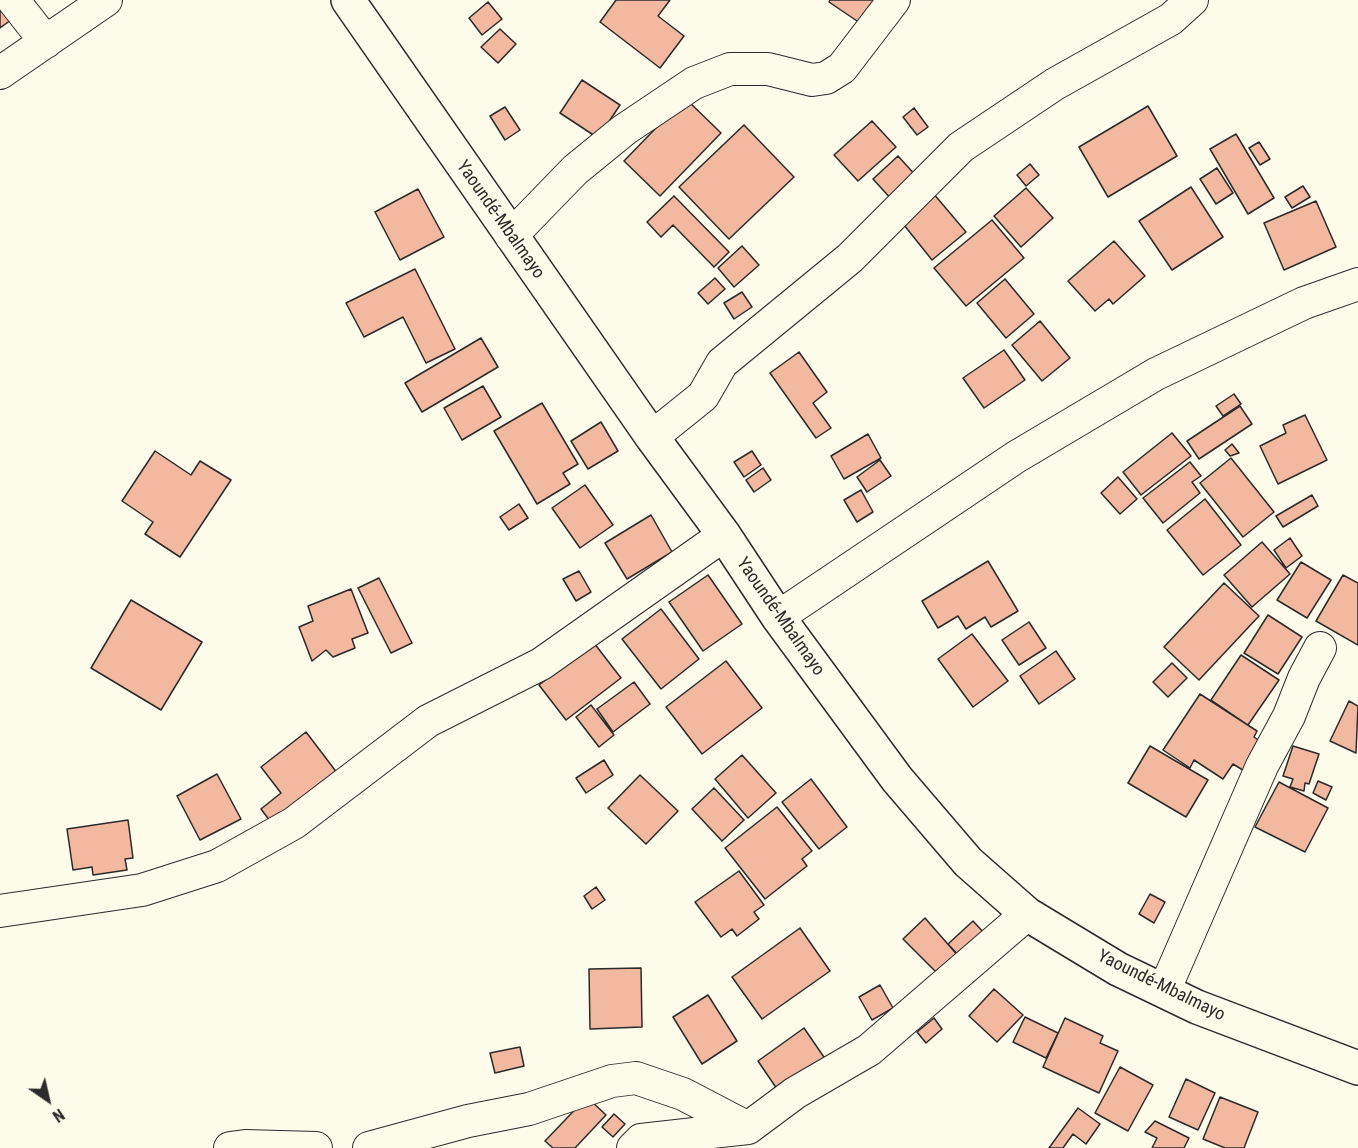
<!DOCTYPE html>
<meta charset="utf-8">
<style>
body{margin:0}
#map{position:relative;width:1358px;height:1148px;overflow:hidden;background:#fdfbea;font-family:"Roboto Condensed",sans-serif}
canvas{display:block}
.north{position:absolute;left:18px;top:1070px;width:60px;height:60px;-webkit-text-stroke:4px #fdfbea;paint-order:stroke;rotate:146deg;font-size:16px;font-weight:700;line-height:24px;text-align:center;color:#2b2b2b}
.north::after{content:'';display:block;margin:auto;width:21px;height:27px;background:#2b2b2b;clip-path:polygon(50% 0,100% 100%,50% 72%,0 100%)}
</style>
<div id="map">
<canvas width="1358" height="1148"></canvas>
<div class="north">N</div>
</div>
<script>
const context = document.querySelector('canvas').getContext('2d');
context.lineJoin = 'round';
function fill(path, color) {
  context.fillStyle = color;
  context.fill(path, 'evenodd');
}
function poly(rows) {
  const path = new Path2D();
  for (const r of rows) {
    path.moveTo(r[0], r[1]);
    for (let i = 2; i < r.length; i += 2) path.lineTo(r[i], r[i + 1]);
  }
  return path;
}
function trace(path, color, width, dash) {
  context.strokeStyle = color;
  context.lineWidth = width;
  context.lineCap = dash ? 'butt' : 'round';
  context.setLineDash(dash || []);
  context.stroke(path);
}
function write(font, color, halo, rows, align = 'center') {
  context.font = font + ' "Roboto Condensed",sans-serif';
  context.lineWidth = 4.5;
  context.setLineDash([]);
  context.textBaseline = 'middle';
  context.strokeStyle = halo;
  context.fillStyle = color;
  for (const [text, x, y, turn = 0] of rows) {
    context.save();
    context.translate(x, y);
    context.rotate((+turn || 0) * Math.PI / 180);
    context.textAlign = isNaN(turn) ? turn : align;
    if (halo) context.strokeText(text, 0, 0);
    context.fillText(text, 0, 0);
    context.restore();
  }
}
const building = poly([
 [616,0,670,0,658,16,684,36,660,68,600,22,616,0],
 [830,0,875,0,860,23,829,2,830,0],
 [488,2,502,19,482,35,469,18,488,2],
 [0,6,11,20,0,28,0,6],
 [500,29,516,44,498,63,481,47,500,29],
 [582,80,620,105,598,138,560,113,582,80],
 [685,98,721,133,660,196,624,161,685,98],
 [1148,106,1177,156,1108,197,1079,147,1148,106],
 [505,107,520,130,505,140,490,116,505,107],
 [914,108,928,127,917,135,903,117,914,108],
 [872,121,896,147,858,181,834,155,872,121],
 [744,125,794,177,729,239,679,187,744,125],
 [1236,134,1274,198,1248,214,1210,149,1236,134],
 [1259,142,1270,159,1260,165,1249,148,1259,142],
 [898,156,918,178,893,201,873,179,898,156],
 [1030,164,1039,175,1026,186,1017,175,1030,164],
 [1217,168,1233,193,1216,204,1200,179,1217,168],
 [1303,186,1310,197,1292,208,1285,197,1303,186],
 [1191,187,1223,237,1172,270,1139,221,1191,187],
 [1026,188,1053,218,1021,247,994,216,1026,188],
 [418,189,444,237,400,260,375,212,418,189],
 [933,193,966,232,932,260,900,220,933,193],
 [674,196,729,252,714,267,673,225,661,237,647,222,674,196],
 [1316,201,1336,247,1284,270,1264,223,1316,201],
 [992,220,1024,258,966,306,934,268,992,220],
 [1114,241,1145,276,1113,304,1109,299,1095,311,1068,281,1114,241],
 [742,246,759,265,734,287,718,268,742,246],
 [415,269,455,349,426,363,403,317,364,337,346,303,415,269],
 [715,278,725,289,708,304,698,293,715,278],
 [1005,279,1034,314,1006,338,977,303,1005,279],
 [742,292,752,307,734,319,724,303,742,292],
 [1040,321,1070,358,1042,381,1012,345,1040,321],
 [481,338,498,367,422,412,405,383,481,338],
 [1004,350,1025,380,984,408,963,378,1004,350],
 [799,352,827,392,813,403,831,428,816,438,770,373,799,352],
 [483,386,501,417,462,440,444,408,483,386],
 [1234,394,1241,404,1223,416,1216,406,1234,394],
 [542,403,578,464,563,473,570,484,537,504,494,431,542,403],
 [1240,406,1252,424,1199,459,1187,441,1240,406],
 [1305,415,1327,460,1278,484,1260,446,1286,433,1283,425,1305,415],
 [601,422,618,451,588,469,571,441,601,422],
 [1172,433,1191,456,1141,495,1123,472,1172,433],
 [868,434,881,458,844,479,831,456,868,434],
 [1232,444,1239,453,1230,456,1225,450,1232,444],
 [155,451,191,475,200,461,231,480,180,557,145,534,153,522,122,501,155,451],
 [752,451,761,465,744,477,734,462,752,451],
 [1231,458,1274,512,1243,537,1200,483,1231,458],
 [880,460,891,476,867,492,857,477,880,460],
 [1190,462,1201,476,1192,482,1200,493,1163,523,1143,498,1190,462],
 [763,468,771,480,754,492,746,480,763,468],
 [1118,477,1137,499,1120,514,1101,493,1118,477],
 [585,485,613,525,580,548,552,508,585,485],
 [861,490,873,512,857,522,844,500,861,490],
 [1312,495,1318,506,1283,527,1276,516,1312,495],
 [1205,499,1241,545,1203,575,1167,530,1205,499],
 [519,504,528,518,509,530,500,517,519,504],
 [651,515,672,552,627,579,605,543,651,515],
 [1290,538,1302,556,1286,568,1274,550,1290,538],
 [1262,542,1290,574,1252,607,1224,575,1262,542],
 [988,561,1018,611,991,627,985,617,966,629,958,616,938,628,922,601,988,561],
 [1301,562,1331,580,1307,618,1277,600,1301,562],
 [579,571,591,592,576,601,563,579,579,571],
 [708,575,742,624,703,651,669,602,708,575],
 [1343,575,1358,583,1358,645,1316,621,1343,575],
 [379,578,412,643,391,653,358,588,379,578],
 [1224,583,1259,616,1199,680,1164,647,1224,583],
 [351,589,368,633,352,639,355,648,333,657,326,650,312,661,299,627,313,621,308,606,351,589],
 [131,600,202,642,161,710,91,668,131,600],
 [661,609,699,659,661,689,622,639,661,609],
 [1268,615,1302,637,1278,674,1244,653,1268,615],
 [1029,622,1046,648,1019,665,1002,640,1029,622],
 [972,634,1008,681,973,707,938,659,972,634],
 [594,643,621,678,566,720,539,685,594,643],
 [1056,651,1075,679,1039,704,1020,676,1056,651],
 [1241,655,1279,680,1248,725,1211,700,1241,655],
 [726,661,762,708,702,754,666,707,726,661],
 [1172,663,1187,678,1168,697,1153,682,1172,663],
 [634,682,650,704,613,732,597,709,634,682],
 [1200,694,1257,731,1254,737,1264,744,1246,772,1233,764,1223,779,1194,760,1190,768,1163,750,1200,694],
 [1349,701,1358,706,1356,753,1330,741,1349,701],
 [591,705,614,735,599,747,576,717,591,705],
 [306,732,338,774,273,825,261,809,281,793,261,767,306,732],
 [1150,746,1208,780,1186,817,1128,783,1150,746],
 [1293,746,1319,754,1309,784,1305,783,1304,791,1290,787,1293,779,1283,776,1293,746],
 [742,755,776,793,748,818,715,779,742,755],
 [604,760,613,775,586,793,576,778,604,760],
 [217,774,241,819,200,840,177,796,217,774],
 [640,775,678,811,646,844,608,808,640,775],
 [811,779,847,827,819,849,782,802,811,779],
 [1318,781,1332,787,1326,800,1313,793,1318,781],
 [1279,782,1328,808,1305,852,1255,827,1279,782],
 [714,788,744,820,722,841,692,809,714,788],
 [777,807,812,851,802,859,807,866,765,899,725,848,777,807],
 [128,820,133,858,125,859,127,870,93,875,92,867,73,870,67,829,128,820],
 [739,871,764,905,754,912,759,919,737,936,732,929,721,937,695,902,739,871],
 [596,887,605,900,592,909,584,896,596,887],
 [1150,894,1165,902,1154,923,1139,914,1150,894],
 [925,918,960,958,941,977,903,939,925,918],
 [973,921,986,935,961,958,948,944,973,921],
 [800,928,830,971,762,1019,732,977,800,928],
 [641,968,642,1027,590,1029,589,969,641,968],
 [880,985,893,1008,872,1020,859,997,880,985],
 [994,989,1023,1015,997,1042,969,1016,994,989],
 [708,995,737,1041,702,1064,673,1017,708,995],
 [1025,1017,1058,1033,1046,1058,1013,1042,1025,1017],
 [934,1018,942,1029,926,1043,917,1032,934,1018],
 [1065,1018,1103,1036,1100,1043,1118,1051,1099,1093,1043,1067,1065,1018],
 [804,1028,828,1063,777,1089,758,1061,804,1028],
 [520,1047,524,1066,495,1073,490,1053,520,1047],
 [1120,1067,1153,1085,1128,1131,1095,1113,1120,1067],
 [1186,1079,1215,1093,1198,1130,1169,1117,1186,1079],
 [587,1097,606,1115,575,1148,553,1148,545,1141,587,1097],
 [1220,1097,1258,1112,1244,1148,1225,1148,1203,1139,1220,1097],
 [1078,1108,1100,1124,1086,1144,1073,1134,1063,1148,1049,1148,1078,1108],
 [614,1114,625,1124,613,1137,602,1127,614,1114],
 [1155,1121,1189,1138,1184,1148,1152,1148,1157,1138,1145,1132,1155,1121]
]);
fill(building, '#f2b8a0');
trace(building, '#2b2b2b', 1.5);
const minor = poly([
 [13,0,46,42],
 [0,73,106,0],
 [511,236,575,170,624,130,694,83,730,69,768,69,812,80,826,78,842,68,894,0],
 [652,437,703,396,722,363,850,258,961,147,1055,84,1171,19,1192,0],
 [778,617,1016,457,1156,374,1304,303,1358,284],
 [0,911,142,890,217,866,294,823,428,721,541,664,724,535],
 [1164,991,1262,766,1289,716,1304,678,1320,648],
 [230,1148,245,1146,316,1148],
 [369,1148,468,1121,529,1109,612,1081,636,1078,683,1094,748,1128],
 [633,1148,641,1140,748,1128,795,1093,869,1050,1027,914]
]);
const highway = poly([
 [348,0,652,437,724,535,778,617,897,779,968,862,1027,914,1118,969,1197,1007,1358,1068]
]);
trace(minor, '#2b2b2b', 34);
trace(highway, '#2b2b2b', 36);
trace(minor, '#fdfbea', 32);
trace(highway, '#fdfbea', 33);
write('18px', '#2b2b2b', '#fdfbea', [
 ["Yaoundé-Mbalmayo",500,220,55],
 ["Yaoundé-Mbalmayo",780,617,55],
 ["Yaoundé-Mbalmayo",1161,986,26]
]);
</script>
